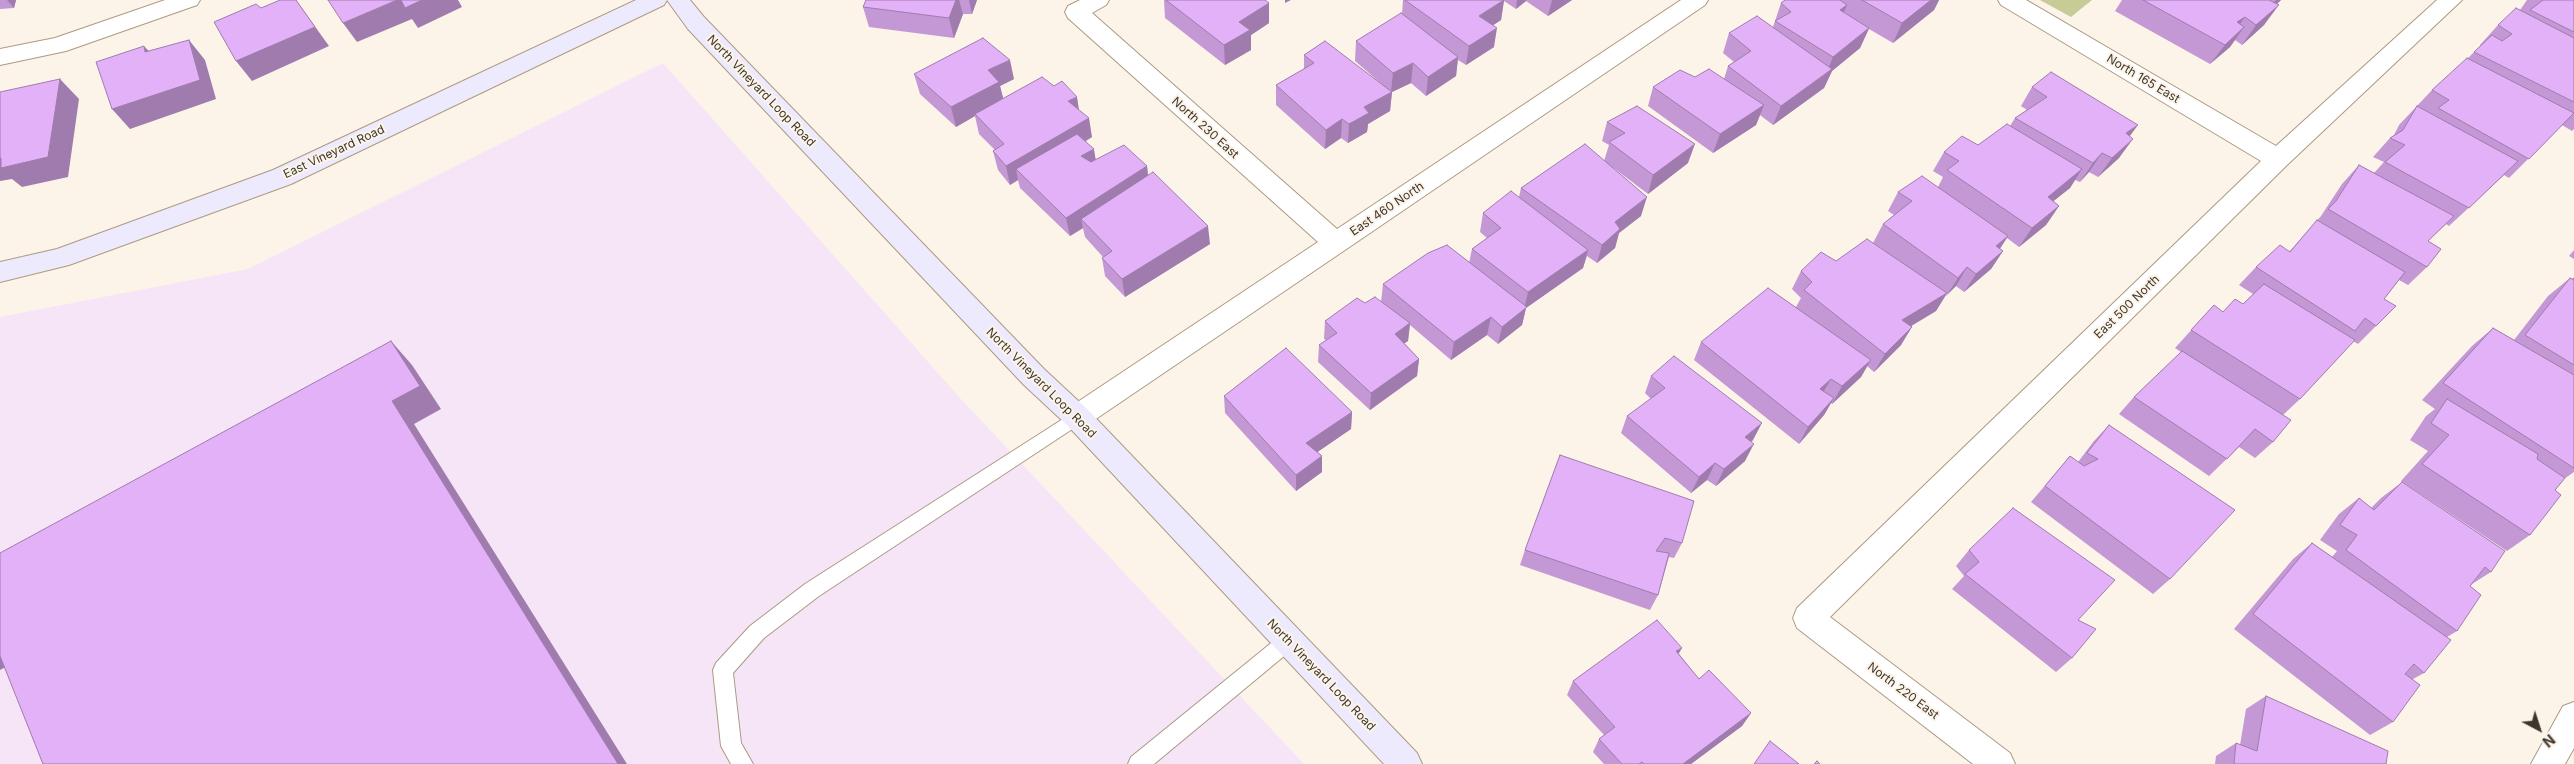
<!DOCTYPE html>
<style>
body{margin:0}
#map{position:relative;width:2574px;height:764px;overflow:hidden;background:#fcf4e9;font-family:Inter,sans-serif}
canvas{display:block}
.north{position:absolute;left:2514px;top:704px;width:50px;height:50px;-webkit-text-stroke:4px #fcf4e9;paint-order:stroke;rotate:140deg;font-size:14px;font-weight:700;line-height:20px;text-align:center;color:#3e362c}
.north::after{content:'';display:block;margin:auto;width:18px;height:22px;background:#3e362c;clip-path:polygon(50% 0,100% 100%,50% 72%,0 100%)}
</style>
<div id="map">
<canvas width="2574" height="764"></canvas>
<div class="north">N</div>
</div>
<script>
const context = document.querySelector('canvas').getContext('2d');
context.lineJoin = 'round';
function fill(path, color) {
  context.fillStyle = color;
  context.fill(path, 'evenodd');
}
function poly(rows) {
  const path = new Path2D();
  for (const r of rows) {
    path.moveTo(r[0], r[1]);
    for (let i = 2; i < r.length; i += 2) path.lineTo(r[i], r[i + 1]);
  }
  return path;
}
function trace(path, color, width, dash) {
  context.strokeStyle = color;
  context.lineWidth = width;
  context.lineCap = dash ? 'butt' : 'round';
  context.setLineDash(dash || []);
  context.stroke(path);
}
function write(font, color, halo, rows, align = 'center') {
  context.font = font + ' Inter,sans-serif';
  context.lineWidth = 4;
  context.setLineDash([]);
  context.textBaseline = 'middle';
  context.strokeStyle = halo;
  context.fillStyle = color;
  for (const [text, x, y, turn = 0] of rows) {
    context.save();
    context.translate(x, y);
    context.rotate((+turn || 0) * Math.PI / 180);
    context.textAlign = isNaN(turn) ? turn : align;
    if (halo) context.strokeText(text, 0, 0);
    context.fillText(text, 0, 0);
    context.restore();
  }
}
fill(poly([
 [663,63,960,398,1304,764,0,764,0,317,248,269]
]), '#f5e5f7');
fill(poly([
 [2040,0,2092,0,2071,17]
]), '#c7cb95');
const lane = poly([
 [1077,410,1083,412,1086,417,1083,422,819,596,764,638,733,673,741,743,753,764,731,764,721,746,713,670,716,663,750,626,805,584,1077,410],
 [1288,632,1295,635,1298,641,1295,647,1154,764,1128,764,1131,757,1281,635,1288,632]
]);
const street = poly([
 [165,0,200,0,197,5,66,51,0,65,0,49,55,38,165,0],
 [1080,0,1109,0,1106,5,1092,13,1337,229,1681,0,1708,0,1705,5,1345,250,1087,425,1077,429,1067,425,1063,417,1067,409,1318,242,1068,18,1065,12,1068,6,1080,0],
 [1998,0,2026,0,2276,146,2437,0,2462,0,2287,165,1830,617,2010,753,2015,764,1973,764,1797,628,1793,618,1797,608,2261,161,2001,5,1998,0],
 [2574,702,2574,748,2565,764,2531,764,2563,706,2574,702]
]);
const secondary = poly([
 [636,0,690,0,704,17,1044,369,1087,409,1417,753,1422,764,1384,764,1067,425,1024,385,688,29,667,0,664,5,291,184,69,265,0,282,0,262,57,249,273,170,636,0]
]);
trace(lane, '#ac9a82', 2);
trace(street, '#ac9a82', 2);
trace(secondary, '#ac9a82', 2);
fill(lane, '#fff');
fill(street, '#fff');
fill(secondary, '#eeeafe');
fill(poly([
 [0,0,16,0,14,8,0,9],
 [866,0,977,0,972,14,963,14,954,38,869,27,863,7],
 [1164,0,1265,0,1269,23,1251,35,1251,50,1225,65,1165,18],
 [1403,0,1572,0,1548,16,1526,1,1516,9,1504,1,1501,20,1493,25,1494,47,1466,65,1458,60,1456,76,1426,96,1411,83,1392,92,1390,111,1368,124,1367,132,1348,143,1341,138,1325,149,1276,105,1276,85,1304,69,1304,55,1384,86,1355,61,1356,41,1402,14],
 [1785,0,1939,0,1934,10,1893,43,1869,29,1860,48,1832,71,1824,88,1773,125,1760,115,1756,125,1713,153,1648,106,1653,87,1695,77,1724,79,1728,66,1734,62,1723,53,1729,33,1773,27,1781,3],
 [2122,0,2281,0,2277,4,2264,25,2242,45,2235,40,2230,47,2210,64,2115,11],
 [2527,0,2574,0,2574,129,2572,131,2562,125,2509,178,2504,175,2449,226,2446,224,2428,241,2427,267,2408,285,2399,280,2384,299,2376,326,2358,344,2353,341,2300,399,2283,415,2273,442,2255,458,2239,447,2209,476,2119,414,2134,397,2181,352,2175,348,2214,305,2223,312,2243,304,2253,294,2239,285,2256,267,2289,252,2321,216,2342,184,2359,165,2374,173,2384,162,2373,157,2390,138,2393,137,2399,125,2432,90,2468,58,2480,46,2480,45,2498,25,2520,10],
 [914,74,1014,79,1000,86,1003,99,1079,110,1092,137,1086,141,1096,160,1147,166,1148,175,1210,244,1125,297,1105,276,1102,258,1103,257,1085,237,1083,228,1070,236,1020,188,1018,180,1010,185,998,170,993,151,995,150,979,134,975,116,956,127,920,94],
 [2032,87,2130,136,2119,158,2098,177,2089,172,2080,182,2075,180,2070,188,2053,201,2059,206,2046,225,2019,247,2007,238,2000,249,2003,251,1991,269,1964,292,1956,286,1946,295,1936,311,1911,326,1901,345,1874,372,1867,366,1861,377,1832,404,1831,403,1824,415,1799,444,1694,360,1701,342,1796,307,1801,298,1792,289,1801,271,1836,261,1885,251,1873,243,1883,224,1894,215,1888,211,1898,192,1938,187,1943,177,1933,171,1944,152,1978,145,2010,126,2015,118,2027,110,2021,106],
 [1607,122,1688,163,1648,194,1611,166,1641,216,1619,233,1615,248,1597,263,1587,256,1583,268,1526,308,1522,325,1498,344,1487,335,1451,360,1410,325,1408,341,1404,343,1419,359,1417,376,1370,410,1318,362,1319,345,1326,340,1324,339,1325,321,1365,303,1381,302,1383,284,1469,263,1472,249,1487,238,1480,232,1483,213,1519,197,1521,188,1604,161,1609,145,1602,141],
 [2574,250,2574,259,2569,256],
 [2574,277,2574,472,2564,479,2555,490,2530,535,2507,551,2401,481,2428,451,2410,440,2426,416,2435,409,2422,400,2472,346,2493,328,2514,340,2548,296,2570,278,2572,279],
 [1651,376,1753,440,1751,442,1745,461,1716,486,1707,480,1691,493,1621,433,1627,416,1651,399,1645,393],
 [1224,396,1352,412,1351,429,1317,452,1322,456,1322,472,1296,491,1225,413],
 [2109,425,2170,579,2153,594,2031,502,2070,456,2078,462,2094,441],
 [1560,455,1682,543,1674,558,1669,557,1658,595,1650,610,1520,565,1525,550],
 [2402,482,2491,572,2472,584,2470,586,2457,631,2447,637,2424,673,2413,679,2393,722,2370,735,2234,629,2293,559,2312,543,2332,557,2337,551,2320,540,2339,514,2359,498,2371,508,2381,498],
 [1969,550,2078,620,2072,658,2056,672,1952,589,1964,576,1956,566],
 [1679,654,1699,679,1751,713,1742,726,1691,764,1604,764,1593,752,1599,739,1604,735,1567,695,1573,681],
 [2266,696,2386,764,2215,764,2216,756,2236,743,2240,745,2246,709]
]), '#c398d4');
fill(poly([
 [7,0,16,0,14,8],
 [296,0,329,46,252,81,236,61],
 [397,0,458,0,462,7,418,28,412,19,357,42,343,23],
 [956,0,959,0,963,14,954,38,949,18],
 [969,0,977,0,972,14],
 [1285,0,1291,0,1285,3],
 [1504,0,1501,20,1477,36,1479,16],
 [1517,0,1526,0,1526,1,1516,9],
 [1552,0,1572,0,1548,16],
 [1931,0,1939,0,1934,10,1893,43,1902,23],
 [2276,0,2281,0,2263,17],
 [1269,3,1269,23,1251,35,1251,50,1225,65,1224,45,1239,22],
 [1847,5,1839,24,1840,10],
 [2279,5,2264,25,2242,45,2256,25],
 [2245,17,2231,37,2237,22],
 [2244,27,2230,47,2210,64,2225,45],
 [1497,28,1494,47,1466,65,1469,46],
 [1869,28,1860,48,1832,71,1824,88,1773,125,1781,106,1826,74,1833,57],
 [189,40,205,60,216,99,130,129,112,109],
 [144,46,162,65,145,52],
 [1458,57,1456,76,1426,96,1428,77],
 [1010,60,1014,79,1000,86,1004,101,975,114,975,116,956,127,951,107,988,70],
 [1413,63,1411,83,1392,92,1390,111,1368,124,1367,132,1348,143,1349,124,1364,107,1391,92,1393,73],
 [60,79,79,99,68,177,22,187,12,179,0,181,0,158],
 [1077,97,1080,116,1068,101],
 [1764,105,1756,125,1713,153,1720,134],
 [1089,118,1092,137,1024,177,1016,169,1018,180,1010,185,1006,166],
 [1342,119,1341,138,1325,149,1326,130],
 [2138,125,2124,144,2126,133],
 [2133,139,2119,158,2098,177,2112,158],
 [1695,144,1688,163,1648,194,1653,175],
 [1094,149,1097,168,1081,156],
 [2102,153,2089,172,2080,182,2093,163],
 [1147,166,1149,185,1081,219,1083,228,1070,236,1066,218],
 [2082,169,2070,188,2035,216,2048,197],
 [1647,197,1641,216,1619,233,1615,248,1597,263,1602,245,1615,222],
 [2059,206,2046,225,2019,247,2032,228],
 [1208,226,1210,244,1125,297,1122,279],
 [2008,236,1996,254,1996,246],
 [1588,250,1583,268,1526,308,1522,325,1498,344,1502,327,1524,309,1528,292],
 [2003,251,1991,269,1964,292,1976,274],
 [1967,267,1956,286,1946,296,1958,278],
 [1947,293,1936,311,1891,338,1902,320],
 [1491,317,1487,335,1451,360,1454,342],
 [1410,323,1408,341,1393,351,1395,334],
 [1912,327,1901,345,1874,372,1885,354],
 [391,341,412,365,441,409,414,424,627,764,618,764,392,401],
 [1419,359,1417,376,1370,410,1371,393],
 [1871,360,1861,377,1832,404,1842,386],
 [1831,379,1821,396,1820,389],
 [1834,398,1824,415,1799,444,1808,427],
 [1352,412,1351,429,1306,460,1306,443],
 [1762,423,1753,440,1737,454,1745,437],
 [1754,444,1745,461,1716,486,1724,469],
 [1322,456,1322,472,1296,491,1296,475],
 [1715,463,1707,480,1691,493,1699,477],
 [0,640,27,655,0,670],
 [1682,648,1674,662,1676,651],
 [1751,713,1742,726,1691,764,1683,764]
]), '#9f7cad');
const building = poly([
 [280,0,296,0,315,27,236,61,214,22,256,4,261,8,280,0],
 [328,0,397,0,343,23,328,0],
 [401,0,422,0,405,8,401,0],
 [866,0,956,0,949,18,863,7,866,0],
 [1166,0,1265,0,1269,3,1239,22,1250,30,1224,45,1166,0],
 [1405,0,1504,0,1479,16,1497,28,1469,46,1405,0],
 [1785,0,1840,0,1847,5,1840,10,1869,28,1833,57,1775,21,1791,12,1781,3,1785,0],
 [1862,0,1931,0,1902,23,1862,0],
 [2143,0,2269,0,2279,5,2256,25,2245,17,2237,22,2244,27,2225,45,2143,0],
 [2543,0,2574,0,2574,32,2530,10,2543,0],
 [2516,8,2574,38,2574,102,2474,52,2492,35,2502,41,2512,34,2498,25,2516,8],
 [1401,13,1458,57,1428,77,1413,63,1393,73,1356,41,1401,13],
 [1757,16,1832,69,1781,106,1728,66,1751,51,1729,33,1757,16],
 [983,38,1010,60,988,70,999,82,951,107,914,74,983,38],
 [189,40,200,80,112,109,96,62,144,46,145,52,189,40],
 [1325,41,1392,92,1364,107,1369,113,1349,124,1342,119,1326,130,1276,85,1314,63,1304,55,1325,41],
 [2467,58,2574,113,2529,159,2438,108,2449,100,2432,90,2467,58],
 [1709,69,1764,105,1720,134,1653,87,1680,70,1695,77,1709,69],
 [2051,72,2138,125,2126,133,2133,139,2112,158,2102,153,2093,163,2015,118,2047,97,2032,87,2051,72],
 [1042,77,1054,86,1062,81,1077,97,1068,101,1089,118,1006,166,993,151,1004,144,975,114,1042,77],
 [60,79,48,157,1,168,1,158,0,158,0,92,60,79],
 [1637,106,1695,144,1653,175,1609,142,1625,133,1607,122,1637,106],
 [2417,106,2518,161,2469,208,2385,162,2405,145,2390,138,2403,130,2417,106],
 [2007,124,2082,169,2048,197,2059,206,2032,228,1947,170,1959,161,1944,152,1962,136,1978,145,2007,124],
 [1077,134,1094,149,1081,156,1091,162,1124,145,1147,166,1066,218,1016,169,1077,134],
 [1585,144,1647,197,1615,222,1620,229,1602,245,1521,188,1585,144],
 [2359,165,2454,216,2428,241,2441,249,2427,267,2328,209,2336,201,2359,165],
 [1153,172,1208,226,1122,279,1102,258,1112,251,1081,219,1153,172],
 [1922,176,2008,236,1996,246,2003,251,1976,274,1967,267,1958,278,1883,224,1912,201,1898,192,1922,176],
 [1511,191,1588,250,1528,292,1472,249,1501,228,1483,213,1511,191],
 [2317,220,2405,272,2384,299,2396,306,2376,326,2365,318,2355,331,2256,267,2280,245,2290,252,2317,220],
 [1867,239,1947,293,1902,320,1912,327,1885,354,1804,290,1812,282,1801,271,1821,252,1836,261,1867,239],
 [1447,245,1527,307,1502,327,1491,317,1454,342,1383,284,1428,253,1447,245],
 [2570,278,2574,280,2574,365,2525,335,2570,278],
 [2264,284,2355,340,2300,399,2191,330,2214,305,2223,312,2235,299,2243,304,2264,284],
 [1768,288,1871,360,1842,386,1831,379,1820,389,1834,398,1808,427,1701,342,1768,288],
 [1375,297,1410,323,1395,334,1419,359,1371,393,1319,345,1337,333,1325,321,1357,298,1365,303,1375,297],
 [2493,328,2574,375,2574,468,2443,383,2493,328],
 [391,341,420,386,392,401,618,764,43,764,0,656,0,553,391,341],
 [1286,348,1352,412,1306,443,1322,456,1296,475,1224,396,1286,348],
 [2182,351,2291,420,2273,442,2255,429,2227,459,2134,397,2182,351],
 [1674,356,1762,423,1745,437,1754,444,1724,469,1715,463,1699,477,1627,416,1665,388,1651,376,1674,356],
 [2447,399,2538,454,2537,459,2565,478,2555,490,2561,495,2530,535,2422,464,2449,435,2431,423,2447,399],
 [2109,425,2235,510,2170,579,2045,486,2070,456,2084,466,2098,459,2087,453,2109,425],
 [1560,455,1694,501,1682,543,1665,538,1656,551,1669,553,1658,595,1525,550,1560,455],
 [2402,482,2505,551,2491,572,2485,567,2470,586,2481,595,2457,631,2346,550,2357,535,2340,525,2359,498,2374,510,2402,482],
 [2013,508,2115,580,2078,620,2096,629,2072,658,1965,574,1979,562,1969,550,2013,508],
 [2312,543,2451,640,2424,673,2414,664,2405,674,2420,685,2393,722,2253,614,2312,543],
 [1657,620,1682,648,1676,651,1699,679,1709,670,1751,713,1683,764,1644,764,1642,762,1639,764,1622,764,1599,739,1615,727,1573,681,1657,620],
 [2266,696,2388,751,2386,764,2234,764,2236,743,2257,751,2266,696],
 [1770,741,1799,764,1754,764,1770,741],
 [1817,761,1820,764,1814,764,1817,761]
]);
fill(building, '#e3b1f7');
trace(building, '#9f7cad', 1);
write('12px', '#3e362c', '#fcf4e9', [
 ["North 165 East",2143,79,31],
 ["North Vineyard Loop Road",761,91,46],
 ["North 230 East",1205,128,42],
 ["East Vineyard Road",334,152,-25],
 ["East 460 North",1387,209,-34],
 ["East 500 North",2127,307,-44],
 ["North Vineyard Loop Road",1041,383,45],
 ["North Vineyard Loop Road",1321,675,46],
 ["North 220 East",1903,691,37]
]);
</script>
